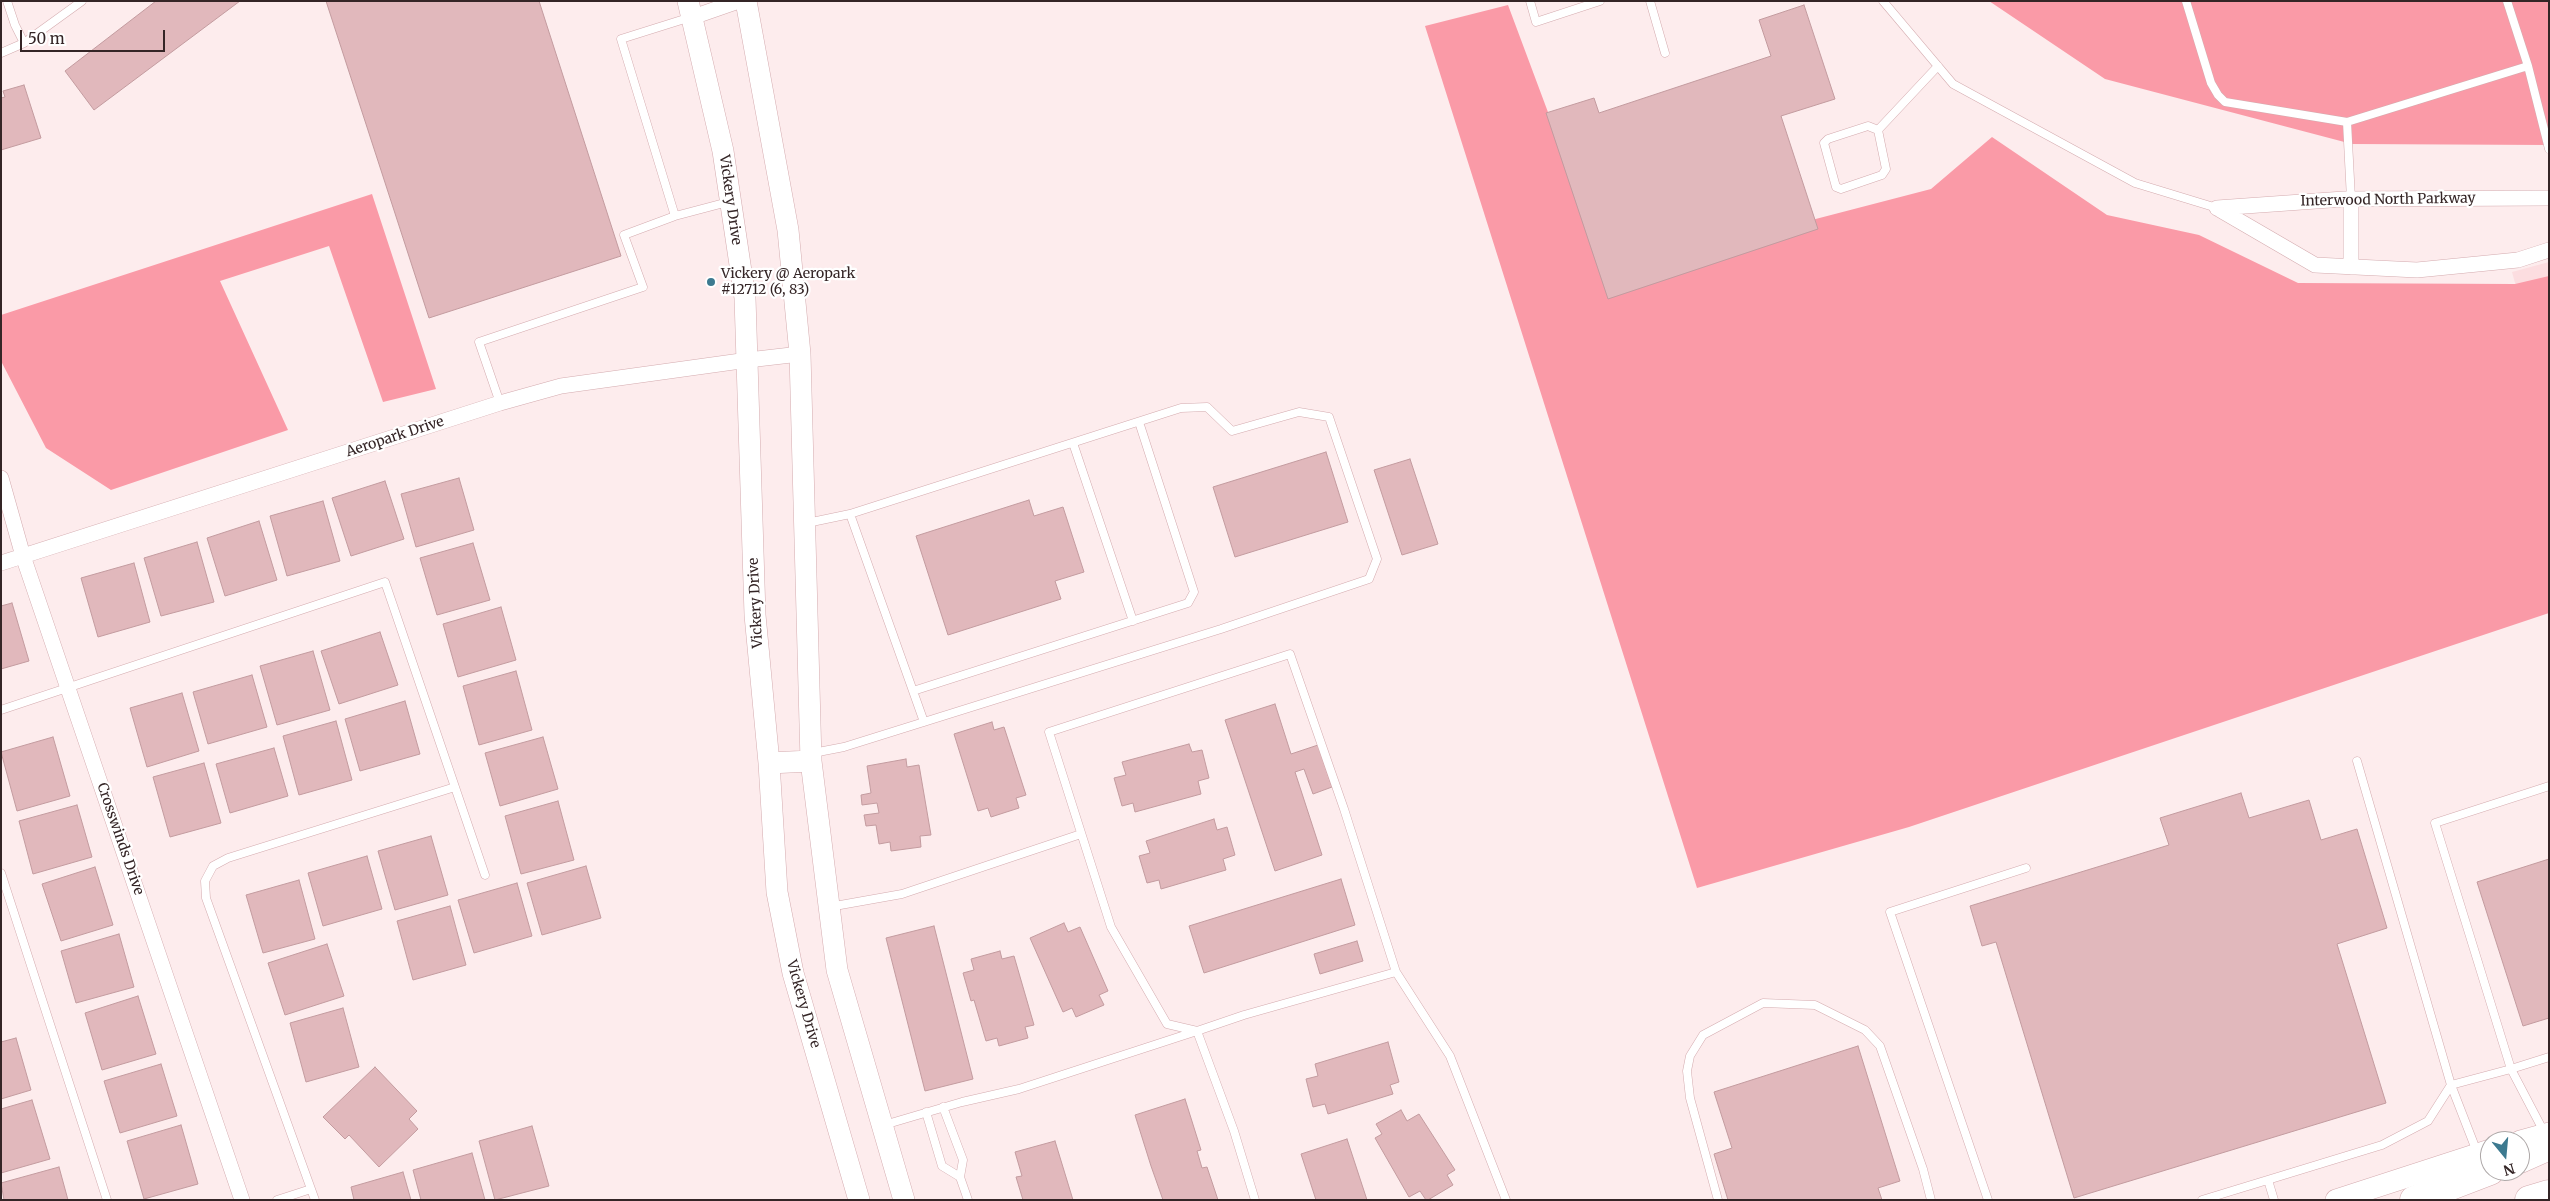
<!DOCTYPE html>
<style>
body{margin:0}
#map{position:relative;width:2550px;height:1201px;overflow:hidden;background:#fdeced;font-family:Merriweather,serif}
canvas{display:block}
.frame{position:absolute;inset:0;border:2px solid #342526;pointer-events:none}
.north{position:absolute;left:2480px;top:1131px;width:50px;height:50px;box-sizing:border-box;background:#fff;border:1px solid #aea8a8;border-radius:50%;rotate:163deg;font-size:14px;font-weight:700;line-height:20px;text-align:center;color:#342526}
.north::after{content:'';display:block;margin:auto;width:18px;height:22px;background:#3d7a90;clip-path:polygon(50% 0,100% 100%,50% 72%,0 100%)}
.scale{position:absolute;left:20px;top:30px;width:145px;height:22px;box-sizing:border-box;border:2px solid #342526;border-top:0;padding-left:6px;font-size:15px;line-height:18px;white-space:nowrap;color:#342526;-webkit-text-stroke:4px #fff;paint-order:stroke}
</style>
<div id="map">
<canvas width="2550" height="1201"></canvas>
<div class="frame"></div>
<div class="north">N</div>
<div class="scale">50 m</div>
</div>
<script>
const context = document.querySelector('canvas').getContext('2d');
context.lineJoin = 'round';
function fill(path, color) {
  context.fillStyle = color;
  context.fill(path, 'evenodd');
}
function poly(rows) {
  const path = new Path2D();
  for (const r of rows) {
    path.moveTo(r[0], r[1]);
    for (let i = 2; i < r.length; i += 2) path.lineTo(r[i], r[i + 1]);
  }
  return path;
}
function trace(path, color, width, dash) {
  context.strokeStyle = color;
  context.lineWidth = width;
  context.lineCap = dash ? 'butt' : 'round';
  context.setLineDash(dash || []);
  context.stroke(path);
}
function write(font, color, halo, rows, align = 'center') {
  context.font = font + ' Merriweather,serif';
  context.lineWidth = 4.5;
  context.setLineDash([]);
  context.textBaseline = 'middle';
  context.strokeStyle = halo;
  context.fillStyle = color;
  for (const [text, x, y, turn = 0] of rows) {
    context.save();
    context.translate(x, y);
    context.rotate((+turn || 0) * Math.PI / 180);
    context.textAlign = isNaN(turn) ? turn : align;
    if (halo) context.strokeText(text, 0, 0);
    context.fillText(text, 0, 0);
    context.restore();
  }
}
fill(poly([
 [2549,262,2549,404,2512,272]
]), '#fcdde0');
fill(poly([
 [1989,1,2549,1,2549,145,2352,144,2105,79],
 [1508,5,1608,273,1931,189,1992,137,2107,215,2199,235,2298,283,2515,284,2549,276,2549,613,1909,827,1697,888,1425,26],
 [372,194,436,389,383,402,329,246,220,281,288,430,111,490,46,448,1,361,1,315]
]), '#fa9aa7');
const building = poly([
 [156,1,240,1,94,110,65,71,156,1],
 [326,1,539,1,621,256,429,318,326,1],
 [1804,5,1835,99,1781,116,1818,229,1608,299,1546,113,1594,98,1599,113,1771,56,1759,20,1804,5],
 [24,85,41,138,1,150,1,98,5,97,3,91,24,85],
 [1326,452,1348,522,1235,557,1213,487,1326,452],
 [1410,459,1438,544,1402,555,1374,470,1410,459],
 [459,478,474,530,416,547,401,494,459,478],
 [385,481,404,539,351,556,332,498,385,481],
 [1029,500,1034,516,1063,507,1084,572,1055,581,1061,599,948,635,916,536,1029,500],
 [323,501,340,561,287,576,270,516,323,501],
 [259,521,277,580,225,596,207,538,259,521],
 [197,542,214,602,161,616,144,558,197,542],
 [473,543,490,600,437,615,420,558,473,543],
 [134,563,150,622,98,637,81,578,134,563],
 [12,603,29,661,1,669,1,606,12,603],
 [501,607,516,660,458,677,443,624,501,607],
 [380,632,398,685,339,704,321,651,380,632],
 [313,651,330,710,277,725,260,666,313,651],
 [516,671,532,730,479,745,463,686,516,671],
 [252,675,267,727,208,744,193,692,252,675],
 [182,693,199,751,147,767,130,708,182,693],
 [405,701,420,754,360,771,345,719,405,701],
 [1275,704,1291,754,1318,745,1332,787,1313,794,1304,769,1295,772,1322,855,1275,871,1225,720,1275,704],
 [336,721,352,780,299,795,283,736,336,721],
 [992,722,994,730,1004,727,1026,795,1016,798,1019,808,991,817,988,808,978,811,954,734,992,722],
 [53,737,70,796,17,811,1,752,53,737],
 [543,737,558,789,500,806,485,753,543,737],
 [1189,744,1192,752,1202,750,1209,778,1198,781,1201,794,1135,812,1133,803,1122,806,1114,778,1126,775,1122,762,1189,744],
 [274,748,288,796,230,813,216,764,274,748],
 [906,759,907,767,919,765,931,835,920,836,921,847,891,851,890,842,879,844,876,825,866,826,864,815,879,813,877,803,862,805,861,795,871,793,867,766,906,759],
 [204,763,221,823,170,837,153,777,204,763],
 [2241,793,2249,818,2309,800,2321,840,2357,829,2387,928,2337,944,2386,1103,2074,1198,1996,942,1982,946,1970,906,2169,845,2160,818,2241,793],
 [558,801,574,860,521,874,505,816,558,801],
 [77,805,92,857,33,874,19,821,77,805],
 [1214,819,1217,830,1227,827,1235,855,1223,859,1226,870,1161,889,1159,880,1147,883,1139,856,1150,853,1146,841,1214,819],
 [431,836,448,895,395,910,378,851,431,836],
 [367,856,382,909,323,926,308,873,367,856],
 [2549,859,2549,1018,2523,1026,2477,882,2549,859],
 [586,866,601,918,542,935,527,883,586,866],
 [95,867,113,925,61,941,42,884,95,867],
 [1341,879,1355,925,1204,973,1189,926,1341,879],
 [299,880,315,939,263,953,246,895,299,880],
 [517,883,532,936,474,953,458,900,517,883],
 [450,906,466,965,413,980,397,921,450,906],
 [1064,923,1068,932,1080,927,1108,991,1099,995,1104,1005,1076,1017,1072,1008,1063,1012,1030,938,1064,923],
 [934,926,973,1079,925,1091,886,938,934,926],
 [119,934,134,987,76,1003,61,951,119,934],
 [1357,941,1363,961,1320,974,1314,954,1357,941],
 [327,944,344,996,285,1015,268,963,327,944],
 [1000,951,1002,959,1014,956,1034,1025,1025,1027,1028,1038,999,1046,997,1038,986,1041,974,1000,971,1001,963,973,974,970,971,959,1000,951],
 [138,996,156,1054,102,1070,85,1013,138,996],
 [343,1008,359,1067,306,1082,290,1023,343,1008],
 [16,1038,31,1090,1,1099,1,1042,16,1038],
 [1388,1042,1399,1082,1390,1085,1393,1094,1328,1114,1325,1104,1313,1107,1306,1079,1318,1076,1315,1064,1388,1042],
 [1858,1046,1900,1181,1878,1188,1882,1200,1728,1200,1714,1154,1732,1148,1714,1092,1858,1046],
 [161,1064,177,1116,120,1133,104,1081,161,1064],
 [375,1067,417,1111,409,1119,418,1129,379,1167,349,1135,345,1139,323,1117,375,1067],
 [1185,1099,1201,1150,1197,1151,1202,1168,1207,1167,1218,1200,1163,1200,1151,1166,1135,1115,1185,1099],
 [32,1100,50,1159,1,1173,1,1109,32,1100],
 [1401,1110,1407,1121,1419,1114,1455,1170,1447,1175,1453,1185,1428,1200,1426,1200,1420,1191,1409,1197,1375,1138,1382,1134,1376,1124,1401,1110],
 [181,1125,198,1184,144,1199,127,1141,181,1125],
 [532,1126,549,1186,495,1200,479,1141,532,1126],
 [1347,1139,1367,1200,1316,1200,1301,1154,1347,1139],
 [1055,1141,1073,1200,1023,1200,1016,1177,1022,1176,1015,1152,1055,1141],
 [472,1153,485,1200,421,1200,413,1170,472,1153],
 [59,1167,68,1200,4,1200,1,1183,59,1167],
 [403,1172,411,1200,354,1200,351,1187,403,1172]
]);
fill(building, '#e1b8bc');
trace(building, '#c39b9f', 1);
const lane = poly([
 [7,1,15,25,24,43],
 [1530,1,1536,22,1600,1],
 [1650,1,1665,53],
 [1883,1,1953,84,2135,183,2217,208],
 [2186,1,2211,83,2218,95,2225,102,2347,122],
 [2507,1,2528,66],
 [691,17,621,39,675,216,728,202],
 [1,53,24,43,82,1],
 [1878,130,1868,126,1828,139,1824,143,1836,187,1841,189,1882,175,1886,169,1878,130,1938,66],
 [2351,199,2347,122,2528,66,2549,149],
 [500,403,479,342,643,287,624,235,675,216],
 [1073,443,1133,621],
 [850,514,913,691,1188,603,1194,592,1139,422],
 [807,523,850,514,1181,408,1207,407,1232,431,1299,412,1329,417,1377,559,1369,579,1221,629,844,747,813,753],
 [913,691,924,722],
 [1,710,385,582,485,875],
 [2357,761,2451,1085,2477,1152],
 [2549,786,2435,823,2511,1069,2549,1057],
 [1,873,107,1200],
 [829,907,902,894,1081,834],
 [1396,972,1450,1056,1506,1200],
 [943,1107,963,1160,960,1177,968,1200],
 [926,1112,942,1166,960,1177],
 [884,1125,962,1102,1019,1089,1197,1031,1244,1015,1396,972,1344,809,1290,654,1049,732,1111,927,1167,1024,1197,1031,1234,1131,1255,1200],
 [2268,1180,2274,1200],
 [277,1200,311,1189],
 [315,1200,206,898,205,881,213,866,228,858,455,787],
 [1718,1200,1690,1098,1687,1071,1690,1056,1703,1035,1763,1003,1815,1005,1865,1030,1880,1046,1923,1169,1931,1200],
 [1988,1200,1890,912,2026,868],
 [2202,1200,2382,1145,2428,1121,2451,1085,2511,1069,2544,1132]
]);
const street = poly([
 [693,17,739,1],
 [2217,208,2315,265,2417,270,2518,260,2549,250],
 [2217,208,2344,199,2549,198],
 [2351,267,2351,199],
 [1,478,23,556,242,1200],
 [1,563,500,403,561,386,748,360,800,354]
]);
const secondary = poly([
 [688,1,723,151,745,298,755,615,769,763,777,892,793,973,859,1200],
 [746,1,788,230,800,354,811,761,837,970,904,1200],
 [769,763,811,761],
 [2520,1141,2549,1133],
 [2336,1200,2490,1150]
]);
const highway = poly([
 [2520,1159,2549,1146],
 [2414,1200,2490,1171],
 [2529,1200,2549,1194]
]);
trace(lane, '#d4abaf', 9);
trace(street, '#d4abaf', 16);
trace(secondary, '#d4abaf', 22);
trace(highway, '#d4abaf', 29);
trace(lane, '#fff', 8);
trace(street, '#fff', 15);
trace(secondary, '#fff', 21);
trace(highway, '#fff', 28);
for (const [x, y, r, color] of [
 [711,282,5,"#3d7a90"]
]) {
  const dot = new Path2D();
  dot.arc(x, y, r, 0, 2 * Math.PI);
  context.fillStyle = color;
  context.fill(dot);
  trace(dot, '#fff', 2);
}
write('14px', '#342526', '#fff', [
 ["Vickery Drive",730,200,82],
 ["Interwood North Parkway",2388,200,-1],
 ["Aeropark Drive",395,437,-18],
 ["Vickery Drive",756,603,-93],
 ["Crosswinds Drive",120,839,71],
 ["Vickery Drive",803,1004,74]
]);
write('14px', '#342526', '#fff', [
 ["Vickery @ Aeropark",721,274],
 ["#12712 (6, 83)",721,290]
], 'left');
</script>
